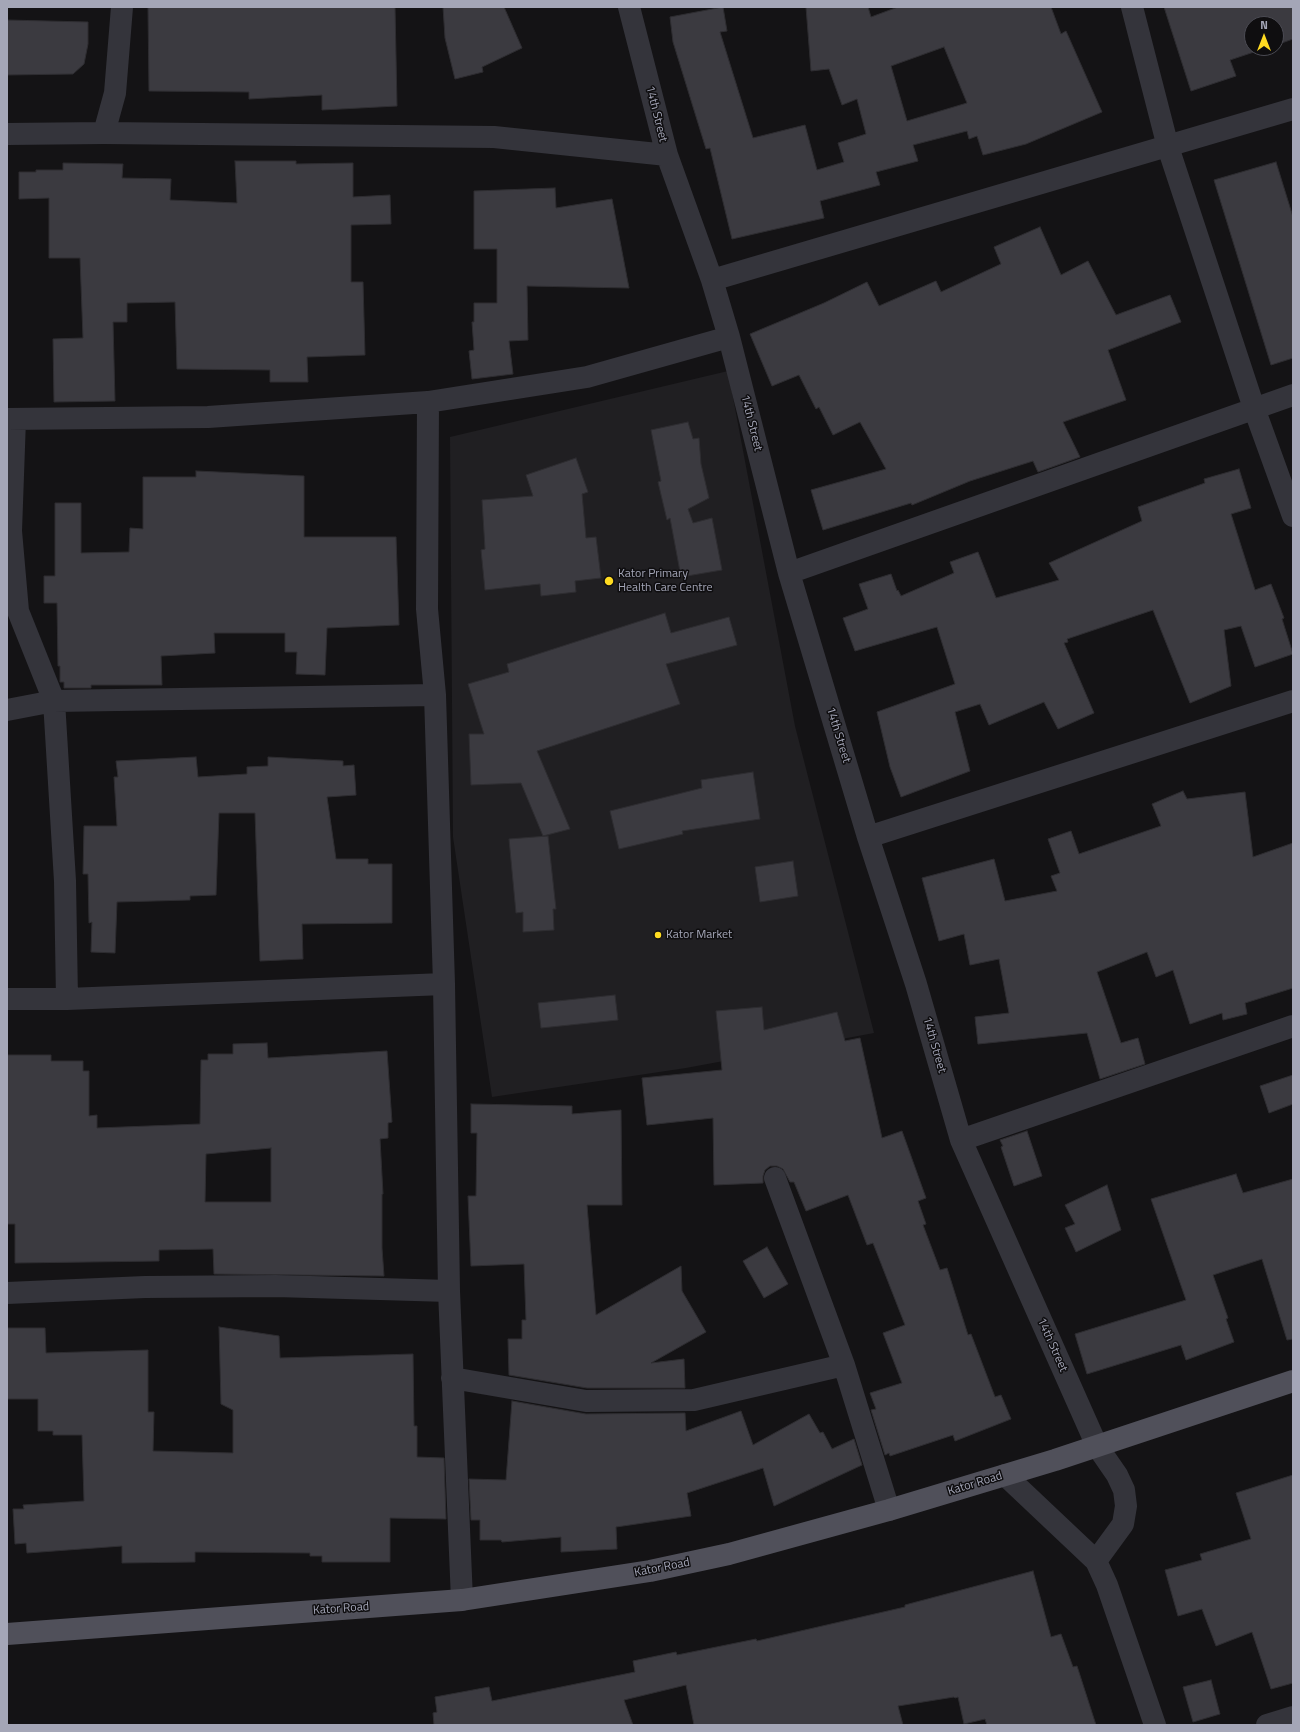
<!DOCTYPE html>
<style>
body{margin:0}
#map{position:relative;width:1300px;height:1732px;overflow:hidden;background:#141315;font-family:"Titillium Web",sans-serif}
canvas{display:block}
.frame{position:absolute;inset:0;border:8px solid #a4a6b7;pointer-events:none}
.north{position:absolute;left:1244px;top:16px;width:40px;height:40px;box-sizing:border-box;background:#0f0e10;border:1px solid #4b4b53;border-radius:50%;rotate:0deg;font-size:11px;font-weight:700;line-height:16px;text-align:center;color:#a4a6b7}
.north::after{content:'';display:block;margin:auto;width:14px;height:18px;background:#ffdb21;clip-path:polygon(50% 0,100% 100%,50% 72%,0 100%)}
</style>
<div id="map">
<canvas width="1300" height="1732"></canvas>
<div class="frame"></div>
<div class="north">N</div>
</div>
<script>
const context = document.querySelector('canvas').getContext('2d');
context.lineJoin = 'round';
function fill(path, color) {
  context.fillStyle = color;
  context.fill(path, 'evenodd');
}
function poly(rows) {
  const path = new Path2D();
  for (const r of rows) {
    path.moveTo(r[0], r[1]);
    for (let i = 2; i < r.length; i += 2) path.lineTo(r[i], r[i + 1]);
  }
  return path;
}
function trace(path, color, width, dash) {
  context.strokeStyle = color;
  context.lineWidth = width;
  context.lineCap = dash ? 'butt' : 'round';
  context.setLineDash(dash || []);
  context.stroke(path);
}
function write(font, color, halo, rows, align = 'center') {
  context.font = font + ' "Titillium Web",sans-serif';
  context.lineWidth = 3;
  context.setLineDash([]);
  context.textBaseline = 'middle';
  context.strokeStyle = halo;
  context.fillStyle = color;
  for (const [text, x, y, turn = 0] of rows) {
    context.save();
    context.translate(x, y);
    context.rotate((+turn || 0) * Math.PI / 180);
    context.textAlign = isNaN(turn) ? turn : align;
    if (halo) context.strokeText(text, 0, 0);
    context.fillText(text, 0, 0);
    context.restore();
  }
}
fill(poly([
 [728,371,795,726,874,1033,686,1068,492,1097,453,837,450,437]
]), '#201f22');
const building = poly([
 [148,7,395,7,397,106,322,110,322,95,249,99,249,92,149,91,148,7],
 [443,7,504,7,522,48,482,67,483,72,455,79,445,38,443,7],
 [723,7,727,31,720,32,753,138,805,125,817,170,844,162,838,143,866,134,857,99,842,105,829,69,811,71,806,7,868,7,871,17,898,7,1051,7,1061,34,1066,31,1102,112,1026,144,983,155,977,136,969,139,967,131,913,145,918,161,876,172,880,185,820,201,824,218,732,239,710,148,706,149,673,42,670,17,723,7],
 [944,47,967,103,907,121,891,66,944,47],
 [1164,7,1293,7,1293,39,1276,45,1276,24,1252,24,1252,48,1266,48,1230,60,1236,76,1191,91,1164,7],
 [7,20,88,22,88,44,84,64,73,74,7,75,7,20],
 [235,161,296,161,296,164,353,163,353,197,390,195,391,224,351,225,351,282,363,282,365,355,307,357,308,382,270,382,270,370,177,369,175,302,127,303,127,322,113,322,115,401,54,402,53,339,83,338,80,258,49,258,49,198,19,199,19,172,36,172,36,170,63,170,63,163,123,164,122,178,171,179,170,200,237,203,235,161],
 [1276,162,1293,217,1293,358,1271,365,1214,180,1276,162],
 [555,188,556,208,612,199,629,288,527,286,528,340,509,341,513,374,472,379,469,351,474,350,472,322,474,322,474,303,497,303,497,249,474,249,474,191,555,188],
 [1040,227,1061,275,1088,261,1116,315,1170,295,1181,322,1108,350,1126,400,1063,422,1080,457,1038,472,1033,461,970,481,912,505,911,503,823,530,811,490,886,469,860,422,833,435,819,407,816,409,799,375,772,386,750,334,824,303,867,282,879,306,936,281,941,292,1001,264,994,247,1040,227],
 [688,422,693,439,699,438,701,464,709,498,688,509,693,523,712,518,722,570,681,577,670,518,667,520,658,482,661,481,651,430,688,422],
 [576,458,588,492,582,494,586,538,596,537,601,578,575,581,576,592,541,596,540,584,485,590,481,550,485,549,482,500,533,496,526,475,576,458],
 [1239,469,1251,508,1231,514,1255,590,1271,584,1284,618,1282,619,1293,654,1255,667,1241,626,1224,630,1231,686,1190,703,1153,610,1067,639,1068,642,1064,643,1094,713,1058,729,1044,702,989,725,980,704,955,712,970,771,901,797,890,767,877,712,955,684,937,627,855,651,843,618,868,609,859,584,891,574,897,591,898,590,901,596,954,573,950,562,978,552,996,598,1059,580,1049,563,1142,521,1138,507,1205,483,1204,479,1239,469],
 [196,471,304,476,304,537,396,537,399,625,327,628,325,675,296,674,297,652,285,652,285,633,214,633,215,653,161,656,162,685,91,685,91,688,64,688,64,682,60,682,60,666,58,666,57,603,44,603,44,576,55,576,55,503,81,503,81,553,129,552,130,528,143,529,143,477,196,477,196,471],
 [665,613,671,633,729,617,737,645,666,664,680,704,537,751,570,829,543,836,521,783,471,785,469,734,484,734,468,684,509,672,507,664,665,613],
 [196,757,198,777,247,774,247,767,268,766,268,757,343,761,343,766,354,765,356,795,327,797,336,859,368,859,368,864,392,864,392,923,302,924,303,959,260,961,255,813,219,813,216,895,190,896,190,900,117,902,115,953,91,952,92,922,89,923,88,874,83,874,84,826,117,826,114,777,118,777,116,761,196,757],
 [753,772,760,819,682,831,683,834,619,849,610,811,702,788,701,780,753,772],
 [1183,791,1187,799,1245,792,1253,857,1293,843,1293,988,1245,1003,1247,1014,1223,1020,1222,1013,1190,1024,1173,970,1156,977,1147,952,1097,972,1121,1043,1138,1038,1145,1064,1100,1079,1087,1033,978,1044,975,1017,1009,1013,999,959,970,965,964,934,939,941,922,878,994,859,1005,901,1057,891,1051,876,1060,873,1048,839,1071,831,1079,854,1161,826,1152,804,1183,791],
 [548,836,556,909,553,909,554,930,523,932,523,912,516,913,509,839,548,836],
 [793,861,798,896,760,902,755,867,793,861],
 [615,995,618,1020,541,1028,538,1003,615,995],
 [762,1007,764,1030,837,1012,845,1041,860,1038,882,1138,902,1131,926,1198,918,1201,926,1224,923,1225,940,1270,947,1268,968,1335,971,1334,995,1397,1001,1395,1011,1419,955,1441,953,1435,890,1456,889,1453,885,1455,871,1410,876,1409,870,1393,902,1383,883,1333,905,1325,873,1243,867,1245,848,1195,806,1211,794,1182,790,1182,783,1169,777,1166,770,1166,765,1170,763,1176,763,1183,714,1185,713,1118,647,1125,642,1078,722,1070,716,1011,762,1007],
 [267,1043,268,1058,387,1051,392,1122,388,1123,388,1138,380,1139,383,1194,382,1194,382,1248,384,1276,214,1274,213,1249,159,1250,159,1261,15,1263,15,1224,7,1224,7,1055,51,1055,51,1061,83,1061,83,1071,89,1071,89,1116,97,1115,97,1128,200,1124,201,1060,208,1060,208,1054,233,1054,233,1044,267,1043],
 [271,1148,271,1202,205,1202,206,1154,271,1148],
 [1293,1075,1293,1104,1269,1113,1260,1086,1293,1075],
 [471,1104,572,1106,572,1114,621,1110,622,1205,587,1205,596,1315,681,1266,682,1291,706,1332,651,1363,684,1359,685,1388,587,1388,509,1375,508,1339,522,1339,522,1320,526,1320,524,1264,471,1266,468,1196,476,1196,477,1133,471,1133,471,1104],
 [1027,1131,1042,1176,1014,1186,1001,1147,1003,1146,1000,1140,1027,1131],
 [1236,1174,1243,1193,1293,1179,1293,1339,1287,1340,1262,1259,1213,1275,1228,1318,1226,1319,1234,1342,1186,1360,1181,1345,1087,1374,1075,1334,1186,1300,1151,1199,1236,1174],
 [1107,1185,1121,1230,1076,1252,1065,1228,1075,1224,1065,1205,1107,1185],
 [767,1247,788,1284,764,1298,743,1261,767,1247],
 [219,1327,279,1336,280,1358,413,1354,414,1426,417,1426,417,1457,444,1458,446,1519,390,1518,390,1562,322,1562,322,1556,310,1556,310,1553,195,1552,195,1562,122,1563,122,1546,27,1553,26,1543,15,1544,13,1509,24,1509,23,1505,84,1501,82,1435,53,1435,53,1431,38,1431,38,1399,7,1399,7,1328,45,1328,46,1353,148,1350,148,1412,154,1412,153,1451,233,1453,233,1410,221,1404,219,1327],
 [512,1401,586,1414,685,1413,686,1431,741,1411,753,1445,809,1414,820,1433,823,1432,832,1449,854,1439,862,1465,774,1506,763,1468,687,1493,691,1516,616,1527,617,1549,561,1552,561,1537,502,1542,501,1540,480,1540,480,1520,471,1520,469,1479,506,1480,512,1401],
 [1293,1475,1293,1683,1271,1689,1252,1632,1216,1646,1202,1609,1178,1616,1165,1570,1202,1560,1200,1554,1251,1539,1236,1493,1293,1475],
 [1033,1571,1051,1637,1061,1634,1073,1667,1077,1666,1096,1725,987,1725,985,1719,964,1724,958,1697,955,1698,954,1697,898,1706,903,1725,694,1725,686,1685,624,1700,633,1725,434,1725,433,1713,437,1712,435,1697,489,1687,492,1701,635,1672,633,1661,676,1652,677,1655,756,1639,757,1641,905,1607,905,1605,1033,1571],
 [1211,1680,1220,1714,1193,1722,1183,1687,1211,1680]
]);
fill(building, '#3b3a40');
trace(building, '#2e2d31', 1);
trace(poly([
 [629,7,667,155,712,280,729,337,789,573,868,837,916,984,961,1140,1097,1446,1117,1475,1124,1490,1126,1506,1123,1524,1096,1561],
 [1132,7,1168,147,1254,408,1293,516],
 [104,133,115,93,122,7],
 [7,134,104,133,494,137,667,155],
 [712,280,1293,109],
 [428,402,427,609,435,695,444,984,449,1291,462,1600],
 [7,419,208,417,428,402,587,377,729,337],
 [15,419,11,531,18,611,54,701,65,881,67,999],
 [789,573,1293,395],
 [7,710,54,701,435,695],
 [868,837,1293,701],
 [7,999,67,999,444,984],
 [961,1140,1293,1026],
 [775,1178,844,1365,889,1510],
 [7,1293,145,1287,276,1286,449,1291],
 [452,1378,586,1401,694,1400,844,1365],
 [1005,1475,1096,1561,1107,1585,1155,1725],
 [1267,1725,1293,1717]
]), '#34343b', 22);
trace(poly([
 [7,1634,462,1600,650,1571,729,1554,889,1510,1055,1460,1293,1381]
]), '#50505a', 22);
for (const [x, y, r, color] of [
 [609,581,5,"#ffdb21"],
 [658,935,4,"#ffdb21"]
]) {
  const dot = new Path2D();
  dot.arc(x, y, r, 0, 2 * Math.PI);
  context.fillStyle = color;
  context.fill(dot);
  trace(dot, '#0f0e10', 1.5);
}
write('12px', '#a4a6b7', '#0f0e10', [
 ["14th Street",656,114,76],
 ["14th Street",751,423,76],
 ["14th Street",838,735,73],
 ["14th Street",934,1045,74],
 ["14th Street",1052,1345,66],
 ["Kator Road",975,1484,-17],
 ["Kator Road",662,1568,-11],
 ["Kator Road",341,1609,-4]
]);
write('12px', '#a4a6b7', '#0f0e10', [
 ["Kator Primary",618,574],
 ["Health Care Centre",618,588],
 ["Kator Market",666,935]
], 'left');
</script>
